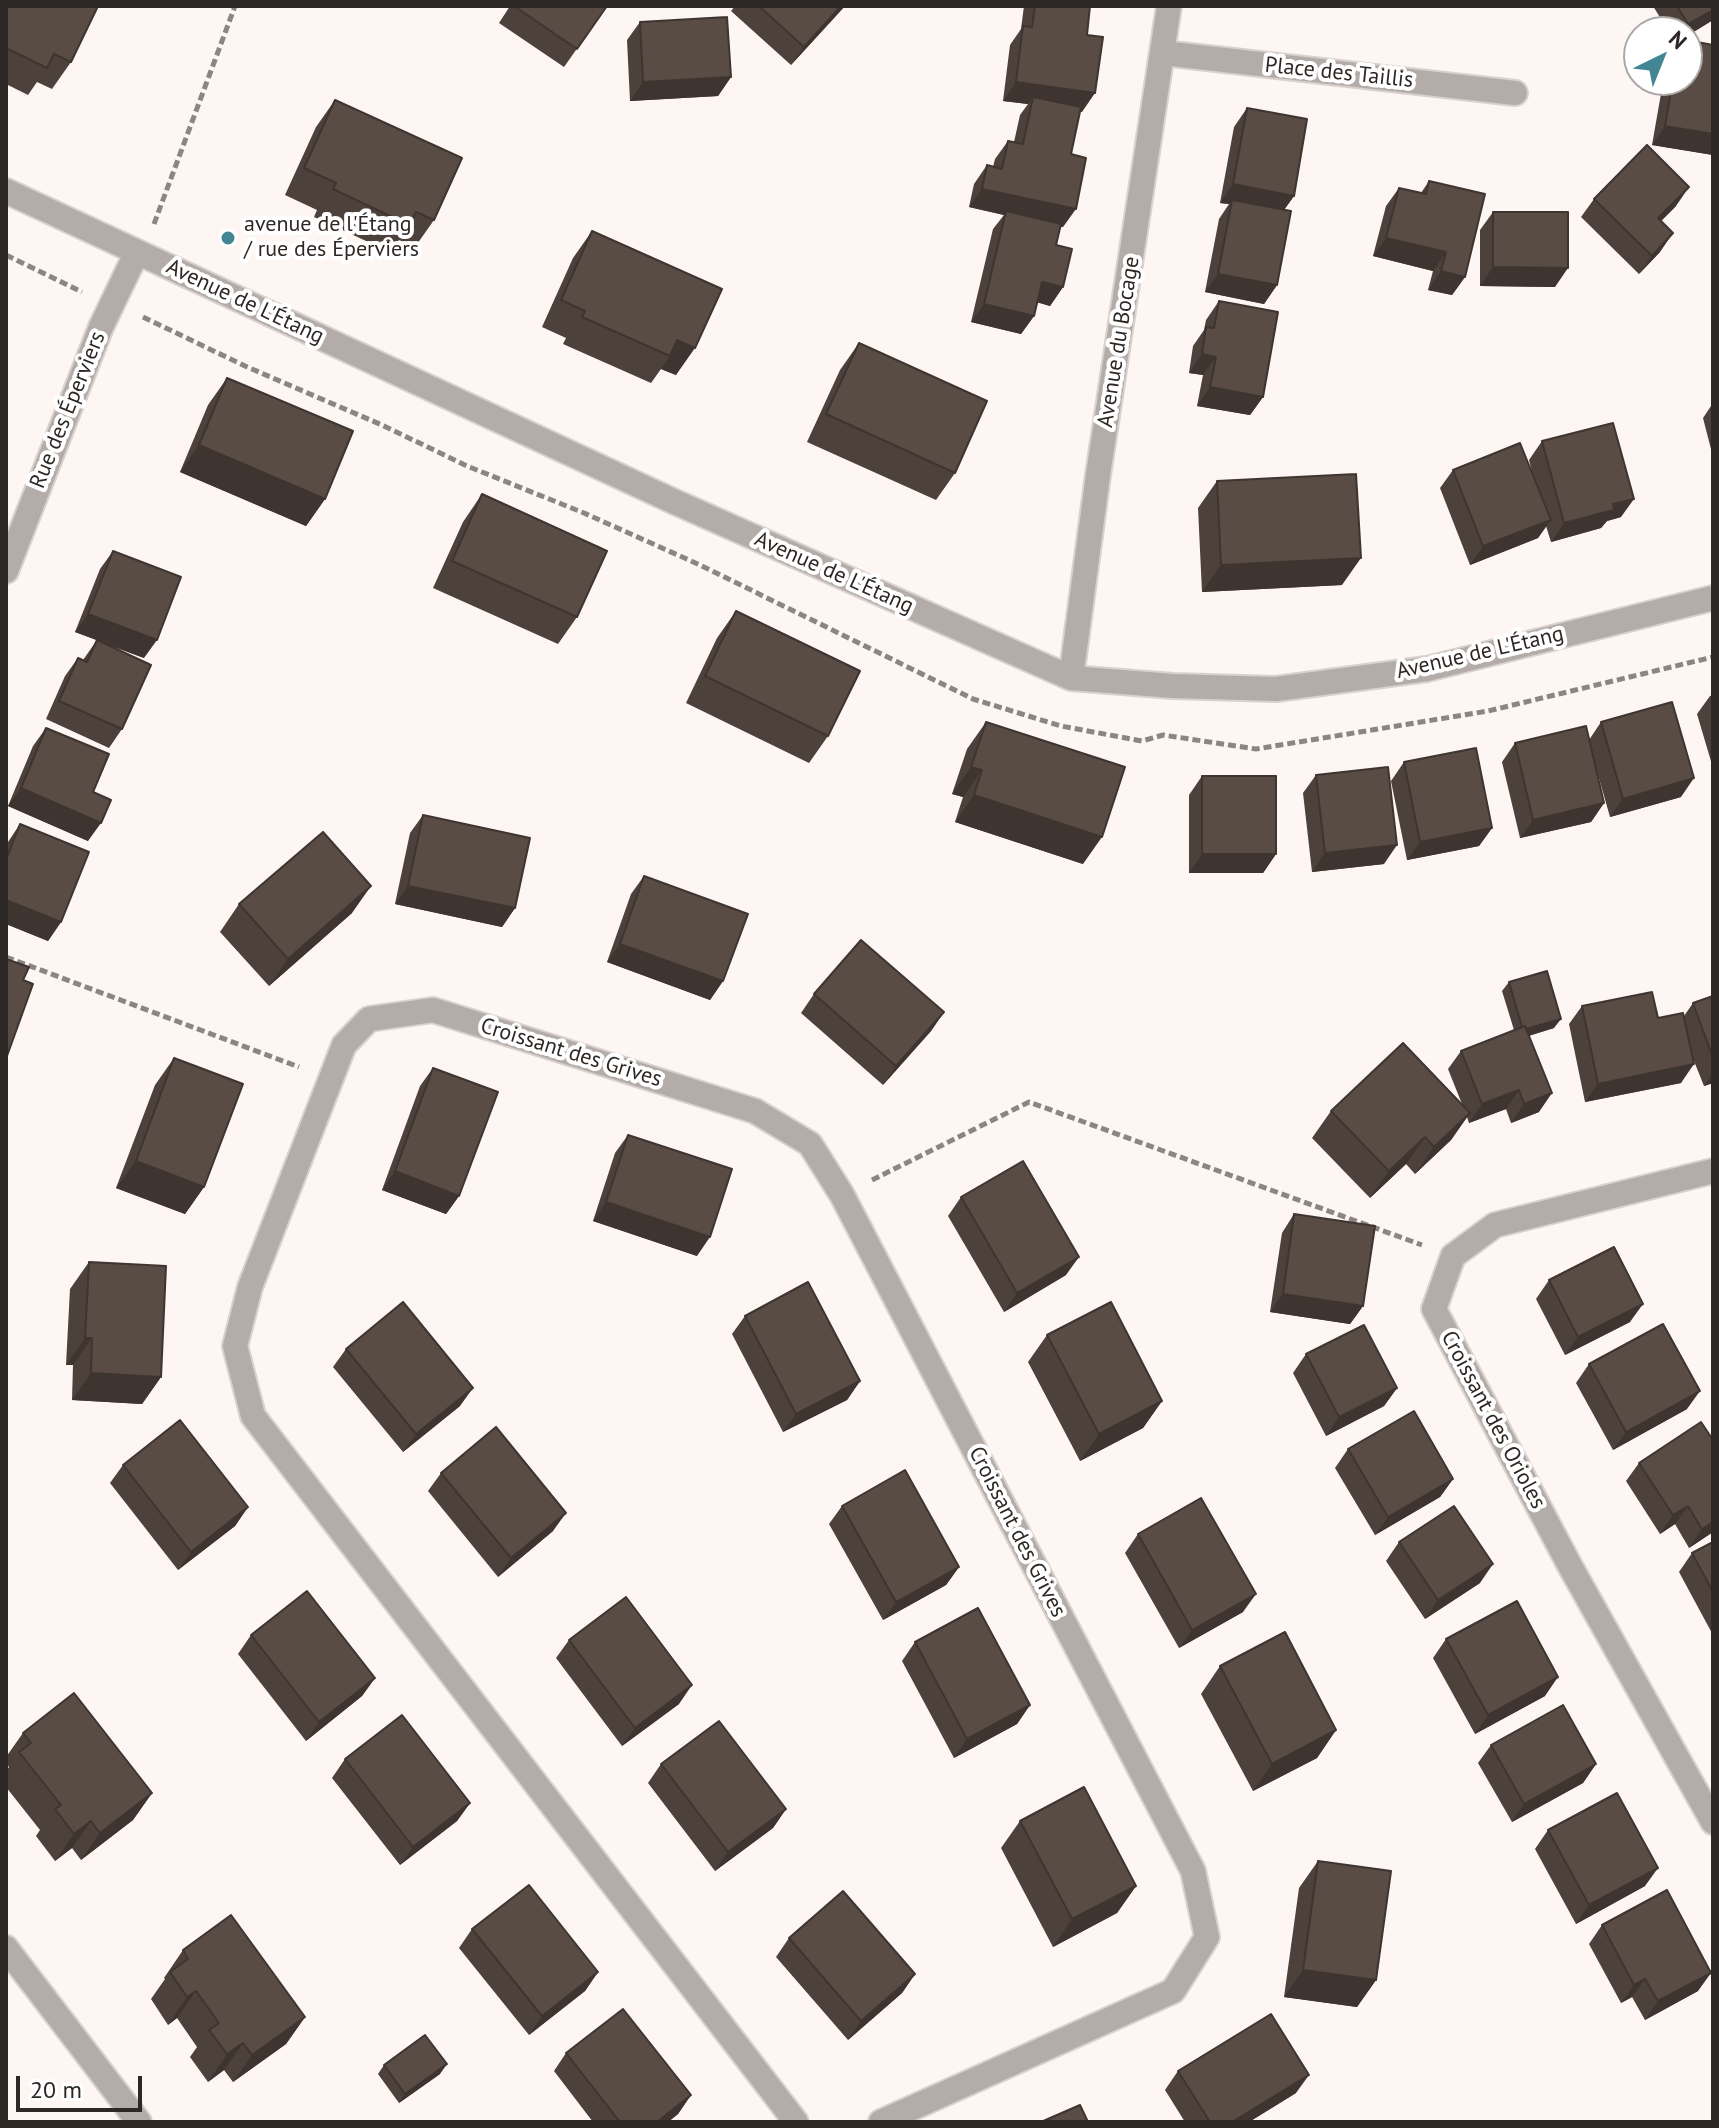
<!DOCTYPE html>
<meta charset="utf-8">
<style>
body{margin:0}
#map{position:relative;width:1719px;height:2128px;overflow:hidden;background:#fdf6f3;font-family:"PT Sans",sans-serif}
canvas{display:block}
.frame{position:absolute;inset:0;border:8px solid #2d2825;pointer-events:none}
.north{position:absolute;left:1623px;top:16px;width:80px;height:80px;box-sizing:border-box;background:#fff;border:2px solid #aba9a8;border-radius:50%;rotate:43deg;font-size:22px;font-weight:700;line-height:32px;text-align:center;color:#2d2825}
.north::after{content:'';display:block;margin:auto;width:28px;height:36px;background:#428694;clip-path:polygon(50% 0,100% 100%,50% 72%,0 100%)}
.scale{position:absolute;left:16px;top:2076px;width:126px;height:36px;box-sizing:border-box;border:4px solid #2d2825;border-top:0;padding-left:10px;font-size:24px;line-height:28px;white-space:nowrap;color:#2d2825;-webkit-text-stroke:6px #fff;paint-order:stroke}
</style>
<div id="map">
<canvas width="1719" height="2128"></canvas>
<div class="frame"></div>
<div class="north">N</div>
<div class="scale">20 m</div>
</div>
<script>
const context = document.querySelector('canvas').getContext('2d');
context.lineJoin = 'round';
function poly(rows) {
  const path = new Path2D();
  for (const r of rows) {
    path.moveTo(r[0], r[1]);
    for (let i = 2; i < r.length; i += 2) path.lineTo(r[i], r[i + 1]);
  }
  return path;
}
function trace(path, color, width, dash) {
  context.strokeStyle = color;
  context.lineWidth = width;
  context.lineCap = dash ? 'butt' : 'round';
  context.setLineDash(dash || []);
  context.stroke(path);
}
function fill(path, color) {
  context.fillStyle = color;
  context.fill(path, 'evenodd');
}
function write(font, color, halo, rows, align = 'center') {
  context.font = font + ' "PT Sans",sans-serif';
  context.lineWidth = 8;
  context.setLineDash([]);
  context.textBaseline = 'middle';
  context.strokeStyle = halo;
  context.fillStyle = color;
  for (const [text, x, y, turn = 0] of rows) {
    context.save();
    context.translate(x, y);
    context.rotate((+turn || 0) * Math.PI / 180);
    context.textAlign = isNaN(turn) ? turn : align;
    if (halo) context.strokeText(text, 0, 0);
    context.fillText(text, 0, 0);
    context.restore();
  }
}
const street = poly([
 [1163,53,1515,93],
 [6,191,675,502,1071,678,1173,686,1276,689,1427,669,1713,598],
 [6,571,101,327,137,252],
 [1071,678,1098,475,1169,6],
 [1713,1171,1495,1225,1453,1256,1434,1309,1570,1566,1713,1822],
 [6,1948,139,2122],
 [796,2122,253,1416,235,1346,250,1287,344,1045,369,1019,433,1010,755,1111,810,1144,842,1195,1193,1871,1207,1937,1173,1991,881,2122]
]);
trace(street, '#d8d1ce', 28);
trace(poly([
 [154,224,235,6],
 [6,255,82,292],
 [143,317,245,366,382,425,467,466,584,513,700,565,973,699,1061,726,1142,741,1163,735,1256,749,1488,711,1713,657],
 [6,957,299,1067],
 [872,1180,1029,1102,1422,1245]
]), '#8c8683', 5, [8, 4]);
trace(street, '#b3aca9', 24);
fill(poly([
 [6,6,71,62,52,89,37,82,28,95,6,84],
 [510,6,607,6,564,67,499,23],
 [735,6,845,6,791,65,731,11],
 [1024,6,1090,6,1087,35,1082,112,1080,111,1071,154,1063,227,1060,227,1056,245,1063,287,1050,306,1037,302,1034,316,1021,334,971,322,993,229,1004,215,969,207,974,184,987,165,993,167,995,159,1008,141,1014,142,1020,115,1028,104,1003,101,1010,45,1021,29],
 [1653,6,1713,6,1713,20,1687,36,1687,32,1669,32],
 [640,22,731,77,718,96,630,101,627,40],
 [1697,42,1713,155,1652,145,1662,88,1667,80,1687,80,1687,57],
 [335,100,434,220,415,247,399,240,390,252,314,217,317,210,285,195,316,127],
 [1247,108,1294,196,1284,210,1277,285,1264,304,1205,292,1219,219,1229,204,1220,203,1234,127],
 [1429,181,1465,277,1452,295,1428,290,1433,271,1373,256,1386,206,1399,188,1421,193],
 [1594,199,1676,206,1661,221,1660,252,1639,274,1581,217],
 [1493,212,1555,287,1480,286,1480,230],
 [592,231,722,289,676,375,661,369,651,383,563,344,566,338,542,327,573,258],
 [1219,301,1263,397,1250,415,1197,406,1203,375,1189,373,1193,346,1204,330,1206,320],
 [859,343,955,473,936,500,807,442,840,370],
 [227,378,325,499,306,526,180,472,208,405],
 [1713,403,1713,457,1703,418],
 [1542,441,1621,517,1607,521,1601,528,1551,542,1546,526,1538,538,1470,565,1440,488,1453,470,1533,476,1529,460],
 [1217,481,1342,585,1202,592,1198,508],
 [482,494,577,617,558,644,433,588,463,522],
 [113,551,144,658,100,642,122,729,109,748,46,719,65,676,78,658,83,660,97,640,75,632,100,569],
 [736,611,828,736,809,763,686,703,717,638],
 [1713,695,1713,768,1697,714,1710,696],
 [986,722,1083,864,955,822,963,797,952,794,967,749],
 [1601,722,1681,797,1610,817,1595,764,1604,803,1591,822,1520,838,1502,762,1515,743,1589,740],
 [46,728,93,792,88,841,8,806,33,746],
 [1404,762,1492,828,1479,846,1407,860,1391,781],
 [1316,775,1384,864,1312,872,1303,793],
 [1202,776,1276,854,1263,873,1189,873,1189,795],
 [423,815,515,908,502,927,395,904,410,833],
 [20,824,61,922,48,941,6,924,6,845],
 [644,876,723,981,710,1000,607,962,631,894],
 [239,904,352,913,269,986,220,932],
 [1509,982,1554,1028,1529,1036,1539,1112,1511,1123,1506,1109,1469,1123,1467,1117,1451,1140,1415,1174,1406,1164,1370,1198,1312,1138,1331,1111,1462,1104,1448,1069,1461,1051,1514,1030,1502,991],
 [814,994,944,1012,931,1031,883,1085,801,1013],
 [1713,996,1713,1083,1704,1086,1692,1056,1681,1083,1585,1102,1569,1024,1582,1006,1658,1018,1684,1016,1693,1003],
 [174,1058,204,1187,185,1214,116,1188,155,1085],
 [433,1068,459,1196,446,1214,382,1190,420,1086],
 [628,1135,697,1256,593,1221,615,1153],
 [961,1197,1066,1275,1004,1312,948,1216],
 [1294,1214,1363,1306,1350,1324,1270,1312,1282,1233],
 [89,1262,161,1377,142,1404,72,1400,73,1365,66,1365,70,1289],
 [1549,1280,1630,1322,1565,1355,1536,1299],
 [745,1316,860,1381,847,1400,783,1432,732,1334],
 [1047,1335,1162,1401,1143,1428,1080,1461,1028,1362],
 [346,1349,460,1406,403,1452,333,1367],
 [1306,1354,1397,1388,1384,1406,1326,1436,1293,1373],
 [1589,1364,1687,1409,1613,1450,1576,1383],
 [1713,1440,1713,1532,1689,1548,1675,1524,1660,1534,1626,1481,1639,1463],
 [1348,1449,1453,1479,1440,1497,1375,1535,1335,1468],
 [123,1465,248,1507,235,1526,178,1570,110,1483],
 [441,1473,553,1531,498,1577,428,1491],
 [842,1506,959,1567,946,1585,883,1620,829,1524],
 [1138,1534,1243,1612,1179,1648,1125,1553],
 [1399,1542,1480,1583,1425,1619,1386,1561],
 [1713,1542,1713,1635,1679,1572,1692,1553],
 [251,1635,375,1678,362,1696,306,1741,238,1654],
 [1446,1639,1545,1696,1475,1734,1433,1658],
 [569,1640,679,1704,622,1746,556,1658],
 [915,1642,1030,1705,1017,1724,954,1758,902,1661],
 [1220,1666,1336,1730,1317,1758,1253,1791,1201,1694],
 [23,1733,152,1793,133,1820,81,1860,72,1848,55,1861,36,1836,40,1830,6,1787,6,1771,9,1767,6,1763,6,1757],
 [1491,1745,1596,1764,1583,1783,1512,1822,1478,1763],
 [345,1759,470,1803,457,1821,400,1865,332,1778],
 [661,1764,786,1809,773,1828,715,1871,648,1783],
 [1020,1821,1136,1886,1117,1913,1053,1947,1001,1848],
 [1548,1830,1645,1886,1576,1924,1535,1849],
 [1318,1861,1376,1980,1357,2007,1284,1997,1299,1888],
 [1602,1925,1698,1991,1645,2020,1632,1997,1621,2003,1589,1944],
 [472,1929,598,1972,585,1991,529,2035,459,1948],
 [789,1938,915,1974,902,1993,848,2040,776,1957],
 [183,1950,305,2017,286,2044,233,2082,224,2070,208,2082,190,2057,197,2047,177,2018,168,2025,151,1999,165,1979,164,1978],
 [566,2053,691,2095,678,2114,668,2122,593,2122,554,2071],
 [384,2065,440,2074,399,2103,378,2074],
 [1178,2071,1296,2093,1249,2122,1185,2122,1165,2090]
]), '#4c413b');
fill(poly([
 [841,6,845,6,791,65,804,47],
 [1713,10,1713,20,1687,36,1687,32,1683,32,1688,24],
 [731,77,718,96,630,101,643,82],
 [1016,82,1095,93,1082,112,1031,105,1033,97,1028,104,1003,101],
 [1665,126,1713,134,1713,155,1652,145],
 [1233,184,1294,196,1281,214,1232,200,1229,204,1220,203],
 [1689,187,1676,206,1645,237,1658,218],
 [982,189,1076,209,1063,227,1005,215,1006,211,1004,215,969,207],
 [1673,233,1660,252,1639,274,1652,256],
 [1386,238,1446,252,1433,271,1373,256],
 [1493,267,1568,268,1555,287,1480,286],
 [1441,271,1465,277,1452,295,1428,290],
 [1218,274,1277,285,1264,304,1205,292],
 [1042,282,1063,287,1050,306,1029,300],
 [984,304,1034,316,1021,334,971,322],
 [677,340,695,348,676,375,661,369,670,356],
 [1202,354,1216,357,1203,375,1189,373],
 [1210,387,1263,397,1250,415,1197,406],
 [199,445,325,499,306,526,180,472],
 [1634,499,1621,517,1607,521,1601,528,1551,542,1564,523,1613,504],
 [1551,520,1538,538,1470,565,1483,546],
 [1361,558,1342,585,1202,592,1221,565],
 [88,614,157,640,144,658,75,632],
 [971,767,982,770,963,797,952,794],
 [1694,778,1681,797,1610,817,1623,799],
 [21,788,101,823,88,841,8,806],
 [974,795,1102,837,1083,864,955,822],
 [1604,803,1591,822,1520,838,1533,820],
 [1492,828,1479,846,1407,860,1420,842],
 [1397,845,1384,864,1312,872,1325,853],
 [1202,854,1276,854,1263,873,1189,873],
 [371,886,352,913,269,986,288,959],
 [408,886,515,908,502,927,395,904],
 [6,900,61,922,48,941,6,924],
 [620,944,723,981,710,1000,607,962],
 [944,1012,931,1031,883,1085,896,1066],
 [1561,1019,1554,1028,1517,1039,1523,1030],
 [1694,1064,1681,1083,1585,1102,1598,1084],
 [1713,1073,1713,1083,1704,1086],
 [1519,1090,1506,1109,1469,1123,1482,1104],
 [1552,1093,1539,1112,1511,1123,1524,1104],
 [1470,1113,1451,1140,1415,1174,1434,1147],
 [1425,1137,1406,1164,1370,1198,1389,1171],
 [136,1161,204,1187,185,1214,116,1188],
 [395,1171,459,1196,446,1214,382,1190],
 [606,1202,710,1237,697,1256,593,1221],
 [1079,1257,1066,1275,1004,1312,1017,1293],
 [1283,1294,1363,1306,1350,1324,1270,1312],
 [1643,1304,1630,1322,1565,1355,1578,1337],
 [85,1338,92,1338,73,1365,66,1365],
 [91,1373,161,1377,142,1404,72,1400],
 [860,1381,847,1400,783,1432,796,1414],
 [473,1388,460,1406,403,1452,416,1434],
 [1397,1388,1384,1406,1326,1436,1339,1417],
 [1700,1391,1687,1409,1613,1450,1626,1432],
 [1162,1401,1143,1428,1080,1461,1099,1434],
 [1453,1479,1440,1497,1375,1535,1388,1517],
 [1688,1506,1675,1524,1660,1534,1673,1515],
 [248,1507,235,1526,178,1570,191,1552],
 [566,1513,553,1531,498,1577,511,1558],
 [1713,1522,1713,1532,1689,1548,1702,1529],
 [1493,1564,1480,1583,1425,1619,1438,1600],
 [959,1567,946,1585,883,1620,896,1602],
 [1256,1594,1243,1612,1179,1648,1192,1630],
 [1558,1677,1545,1696,1475,1734,1488,1715],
 [375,1678,362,1696,306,1741,319,1722],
 [692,1685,679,1704,622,1746,635,1728],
 [1030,1705,1017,1724,954,1758,967,1739],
 [1336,1730,1317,1758,1253,1791,1272,1764],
 [1596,1764,1583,1783,1512,1822,1524,1804],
 [152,1793,133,1820,81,1860,100,1833],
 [470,1803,457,1821,400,1865,413,1847],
 [786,1809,773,1828,715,1871,728,1852],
 [91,1821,72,1848,55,1861,74,1834],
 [1658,1868,1645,1886,1576,1924,1589,1905],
 [1136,1886,1117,1913,1053,1947,1072,1919],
 [1303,1970,1376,1980,1357,2007,1284,1997],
 [598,1972,585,1991,529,2035,542,2016],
 [1711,1973,1698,1991,1645,2020,1658,2001],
 [915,1974,902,1993,848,2040,861,2021],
 [1645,1979,1632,1997,1621,2003,1634,1985],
 [196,1991,177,2018,168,2025,187,1997],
 [305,2017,286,2044,233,2082,252,2055],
 [243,2043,224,2070,208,2082,227,2054],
 [447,2064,440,2074,399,2103,405,2094],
 [1309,2075,1296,2093,1249,2122,1232,2122],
 [691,2095,678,2114,668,2122,657,2122]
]), '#3e3530');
const building = poly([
 [6,6,98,6,71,62,54,54,47,68,6,48,6,6],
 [514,6,607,6,577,49,514,6],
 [759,6,841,6,804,47,759,6],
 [1035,6,1090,6,1087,35,1103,37,1095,93,1016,82,1023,26,1032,27,1035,6],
 [1677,6,1713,6,1713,10,1688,24,1677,6],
 [727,17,731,77,643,82,640,22,727,17],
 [1697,42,1713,45,1713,134,1665,126,1673,80,1687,80,1687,72,1693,73,1697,42],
 [1033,97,1081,107,1071,154,1086,158,1076,209,982,189,987,165,1002,169,1008,141,1023,144,1033,97],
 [335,100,462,158,434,220,416,212,409,225,333,189,336,183,304,168,335,100],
 [1247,108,1307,119,1294,196,1233,184,1247,108],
 [1647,145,1689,187,1658,218,1673,233,1652,256,1594,199,1647,145],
 [1429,181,1485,194,1465,277,1441,271,1446,252,1386,238,1399,188,1426,194,1429,181],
 [1232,200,1291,211,1277,285,1218,274,1232,200],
 [1006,211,1061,224,1056,245,1072,249,1063,287,1042,282,1034,316,984,304,1006,211],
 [1493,212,1568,212,1568,268,1493,267,1493,212],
 [592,231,722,289,695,348,677,340,670,356,582,317,585,311,561,300,592,231],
 [1219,301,1278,312,1263,397,1210,387,1216,357,1202,354,1206,327,1214,328,1219,301],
 [859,343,987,401,955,473,826,414,859,343],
 [227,378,353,431,325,499,199,445,227,378],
 [1613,423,1634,499,1613,504,1614,510,1564,523,1542,441,1613,423],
 [1520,443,1551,520,1483,546,1453,470,1520,443],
 [1356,474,1361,558,1221,565,1217,481,1356,474],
 [482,494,607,551,577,617,452,561,482,494],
 [113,551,181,577,157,640,88,614,113,551],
 [736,611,860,671,828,736,705,676,736,611],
 [97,640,151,665,122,729,59,701,78,658,87,662,97,640],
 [1672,702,1694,778,1623,799,1601,722,1672,702],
 [986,722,1125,767,1102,837,974,795,982,770,971,767,986,722],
 [1586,726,1604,803,1533,820,1515,743,1586,726],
 [46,728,109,754,93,792,111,800,101,823,21,788,46,728],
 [1476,748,1492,828,1420,842,1404,762,1476,748],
 [1388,767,1397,845,1325,853,1316,775,1388,767],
 [1202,776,1276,776,1276,854,1202,854,1202,776],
 [423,815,530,838,515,908,408,886,423,815],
 [20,824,89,852,61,922,6,900,6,860,20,824],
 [323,832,371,886,288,959,239,904,323,832],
 [644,876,748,914,723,981,620,944,644,876],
 [861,940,944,1012,896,1066,814,994,861,940],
 [6,959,29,967,23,980,33,984,7,1056,6,1056,6,959],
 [1547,971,1561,1019,1526,1029,1525,1026,1522,1027,1509,982,1547,971],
 [1652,992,1658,1018,1683,1013,1694,1064,1598,1084,1582,1006,1652,992],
 [1713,996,1713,1058,1693,1003,1713,996],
 [1525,1026,1552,1093,1524,1104,1519,1090,1482,1104,1461,1051,1525,1026],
 [1403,1043,1470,1113,1434,1147,1425,1137,1389,1171,1331,1111,1403,1043],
 [174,1058,243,1084,204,1187,136,1161,174,1058],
 [433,1068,498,1092,459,1196,395,1171,433,1068],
 [628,1135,732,1169,710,1237,606,1202,628,1135],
 [1023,1161,1079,1257,1017,1293,961,1197,1023,1161],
 [1294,1214,1375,1226,1363,1306,1283,1294,1294,1214],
 [1614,1247,1643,1304,1578,1337,1549,1280,1614,1247],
 [89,1262,166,1266,161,1377,91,1373,92,1338,85,1338,89,1262],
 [808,1282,860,1381,796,1414,745,1316,808,1282],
 [403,1302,473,1388,416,1434,346,1349,403,1302],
 [1111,1302,1162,1401,1099,1434,1047,1335,1111,1302],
 [1663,1324,1700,1391,1626,1432,1589,1364,1663,1324],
 [1364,1325,1397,1388,1339,1417,1306,1354,1364,1325],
 [1414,1411,1453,1479,1388,1517,1348,1449,1414,1411],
 [180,1420,248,1507,191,1552,123,1465,180,1420],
 [1701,1422,1713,1440,1713,1522,1702,1529,1688,1506,1673,1515,1639,1463,1701,1422],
 [496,1427,566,1513,511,1558,441,1473,496,1427],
 [905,1470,959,1567,896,1602,842,1506,905,1470],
 [1201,1498,1256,1594,1192,1630,1138,1534,1201,1498],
 [1454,1506,1493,1564,1438,1600,1399,1542,1454,1506],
 [1713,1542,1713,1592,1692,1553,1713,1542],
 [307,1591,375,1678,319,1722,251,1635,307,1591],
 [626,1597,692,1685,635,1728,569,1640,626,1597],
 [1517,1601,1558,1677,1488,1715,1446,1639,1517,1601],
 [978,1608,1030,1705,967,1739,915,1642,978,1608],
 [1285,1632,1336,1730,1272,1764,1220,1666,1285,1632],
 [74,1693,152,1793,100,1833,91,1821,74,1834,55,1809,61,1805,19,1752,31,1743,23,1733,74,1693],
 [1563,1705,1596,1764,1524,1804,1491,1745,1563,1705],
 [402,1715,470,1803,413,1847,345,1759,402,1715],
 [719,1721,786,1809,728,1852,661,1764,719,1721],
 [1084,1787,1136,1886,1072,1919,1020,1821,1084,1787],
 [1617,1793,1658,1868,1589,1905,1548,1830,1617,1793],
 [1318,1861,1391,1871,1376,1980,1303,1970,1318,1861],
 [529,1885,598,1972,542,2016,472,1929,529,1885],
 [1667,1890,1711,1973,1658,2001,1645,1979,1634,1985,1602,1925,1667,1890],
 [843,1891,915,1974,861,2021,789,1938,843,1891],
 [231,1915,305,2017,252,2055,243,2043,227,2054,209,2030,219,2023,196,1991,187,1997,170,1972,188,1959,183,1950,231,1915],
 [623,2009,691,2095,657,2122,620,2122,566,2053,623,2009],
 [1271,2014,1309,2075,1232,2122,1210,2122,1178,2071,1271,2014],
 [425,2035,447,2064,405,2094,384,2065,425,2035],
 [1080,2105,1088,2122,1041,2122,1080,2105]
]);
fill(building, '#584c45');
trace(building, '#3e3530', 2);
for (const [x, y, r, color] of [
 [228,238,8,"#428694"]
]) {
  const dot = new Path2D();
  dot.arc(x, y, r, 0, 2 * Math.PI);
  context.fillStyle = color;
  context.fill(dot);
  trace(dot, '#fff', 3);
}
write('22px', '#2d2825', '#fff', [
 ["Place des Taillis",1339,73,6],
 ["Avenue de L'Étang",245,302,25],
 ["Avenue du Bocage",1119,342,-81],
 ["Rue des Éperviers",68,410,-68],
 ["Avenue de L'Étang",834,573,24],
 ["Avenue de L'Étang",1480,653,-13],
 ["Croissant des Grives",571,1053,17],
 ["Croissant des Orioles",1493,1420,62],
 ["Croissant des Grives",1017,1532,63]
]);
write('22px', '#2d2825', '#fff', [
 ["avenue de l'Étang",244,225],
 ["/ rue des Éperviers",244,250]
], 'left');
</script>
